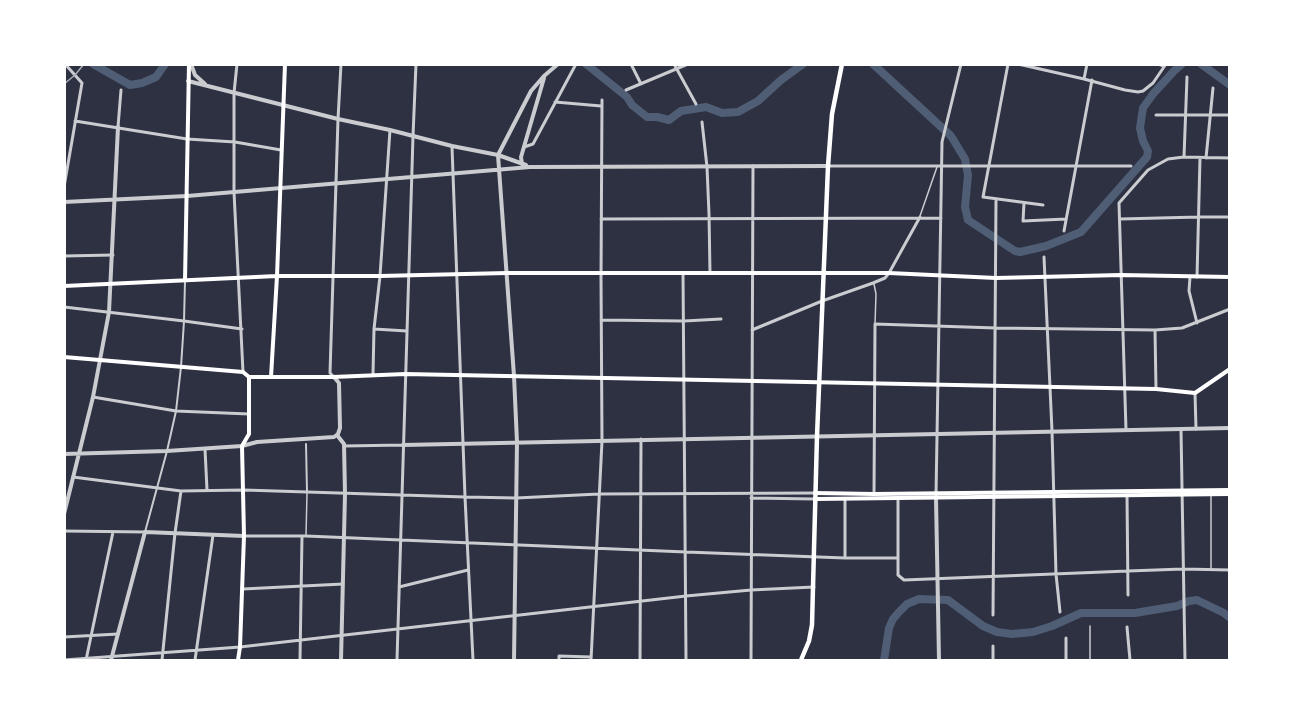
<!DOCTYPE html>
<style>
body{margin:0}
#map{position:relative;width:1294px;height:725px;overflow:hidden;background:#2d3142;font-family:Literata,serif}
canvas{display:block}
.frame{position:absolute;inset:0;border:66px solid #fff;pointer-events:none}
</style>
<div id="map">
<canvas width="1294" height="725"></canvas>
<div class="frame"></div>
</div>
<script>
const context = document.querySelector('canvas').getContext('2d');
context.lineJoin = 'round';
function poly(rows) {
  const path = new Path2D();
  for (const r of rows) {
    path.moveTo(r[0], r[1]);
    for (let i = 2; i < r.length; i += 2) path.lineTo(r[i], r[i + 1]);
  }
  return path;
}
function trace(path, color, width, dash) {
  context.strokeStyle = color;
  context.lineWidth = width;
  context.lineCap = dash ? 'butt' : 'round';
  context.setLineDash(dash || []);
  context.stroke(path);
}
trace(poly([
 [93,64,130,85,142,83,156,77,165,64],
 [586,64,627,97,632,105,647,117,657,117,669,120,681,111,706,107,722,113,738,112,758,101,781,80,803,64],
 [873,64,951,136,965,159,968,175,965,207,968,220,1015,251,1020,252,1046,246,1081,232,1147,157,1148,151,1143,141,1140,128,1143,108,1153,94,1174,71,1182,64],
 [1201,64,1230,85],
 [884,660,889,628,893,619,899,612,907,604,919,599,948,600,983,626,997,632,1012,634,1033,632,1052,626,1081,613,1135,613,1177,606,1189,601,1197,600,1224,613,1230,618]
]), '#4f5d75', 8);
trace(poly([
 [1156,64,1164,67],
 [920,216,937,167],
 [874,284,876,294,875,324],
 [306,536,307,493],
 [1211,569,1211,495],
 [1090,626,1090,660]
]), '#caccd0', 1.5);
trace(poly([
 [306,444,307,492],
 [145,532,167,451,176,411,181,367,184,321,185,281]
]), '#caccd0', 2);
trace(poly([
 [237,64,234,93,234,192,243,372],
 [631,64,641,84],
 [674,64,696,104],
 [1008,64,983,197,1043,205],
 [1018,64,1084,79,1125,90,1138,92,1143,91,1153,83,1166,64],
 [1084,79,1087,64],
 [626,90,688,64],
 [555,102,601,106],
 [1156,115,1230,115],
 [75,121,187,139,235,142,281,150],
 [702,122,707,167,709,214,710,273],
 [118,127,121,90],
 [452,147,465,497,473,660],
 [524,147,533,144,576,64],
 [1184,157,1187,77],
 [1206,158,1213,88],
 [828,166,1131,166],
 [64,187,82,83,65,64],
 [1024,203,1023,221,1066,219],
 [601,219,941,218],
 [1120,219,1199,217,1230,217],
 [1064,231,1092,80],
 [64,256,113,255],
 [1044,257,1052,431,1056,574,1060,612],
 [683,273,686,660],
 [1190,277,1189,291,1197,323],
 [1197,277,1200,158],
 [64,307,184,321,242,329],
 [601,320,684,321,721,319],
 [374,329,407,331],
 [752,330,822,301,873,283,885,278,889,273,920,217],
 [1155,330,1156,389],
 [373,374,374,329,380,276,390,130],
 [333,376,330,373,338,119,341,64],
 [1195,393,1196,429],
 [93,397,176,411,249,414],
 [1126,430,1119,203,1148,170,1168,159,1184,157,1230,158],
 [1181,430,1185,660],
 [344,446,403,445],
 [205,449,207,490],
 [73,477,181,491,244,490,465,497,516,498,599,494,815,493],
 [874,494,875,324,996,328,1155,330,1182,328,1230,309],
 [936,495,942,142,961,64],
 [1127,495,1128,595],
 [751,498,815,499],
 [898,498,898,575,904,580,1128,571,1183,569,1230,570],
 [64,531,145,532],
 [244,536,306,536,686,552,845,558,898,558],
 [845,558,845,499],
 [399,587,468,570],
 [243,589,343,584],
 [993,615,996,199],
 [1127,627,1130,660],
 [64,637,118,634],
 [1066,638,1066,660],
 [64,660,240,647,686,596,751,590,814,587],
 [86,660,113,532],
 [162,660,175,533,181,491],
 [195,660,213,535],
 [300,660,302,536],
 [397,660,413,136,416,64],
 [559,660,559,656,591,657],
 [591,660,602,441,601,278,602,100],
 [640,660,641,439],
 [751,660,753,166],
 [993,660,993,646]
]), '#caccd0', 3);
trace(poly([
 [191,64,195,75,205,84],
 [188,81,338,119,390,130,452,146,498,155,526,165],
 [522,164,521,157,544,78],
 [64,202,187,196,530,167,828,166],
 [337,435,344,444,345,494,341,660],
 [403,445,1230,428],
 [64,454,167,451,242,446,257,442,334,437,338,434,340,428,339,383,334,377],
 [936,498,939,660],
 [64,514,93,397,109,312,118,127],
 [111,660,145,532,244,536],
 [514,660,517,442,514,376,498,155,531,91,544,76,558,64]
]), '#caccd0', 4);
trace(poly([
 [185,280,189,64],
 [64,286,277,276,380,276,507,273,889,273,996,278,1121,275,1230,277],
 [64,357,243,372,249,377],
 [249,377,333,377,405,374,1156,389,1195,393,1230,369],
 [271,377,277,276,285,64],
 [815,493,874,494,1230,490],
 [815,499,1230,494],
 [238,660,240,647,244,536,242,446,249,434,249,377]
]), '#fff', 4);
trace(poly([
 [801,660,809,641,812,625,817,436,828,166,832,114,842,64]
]), '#fff', 4.5);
trace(poly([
 [64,84,75,75,84,64]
]), '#abadb3', 1.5);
</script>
